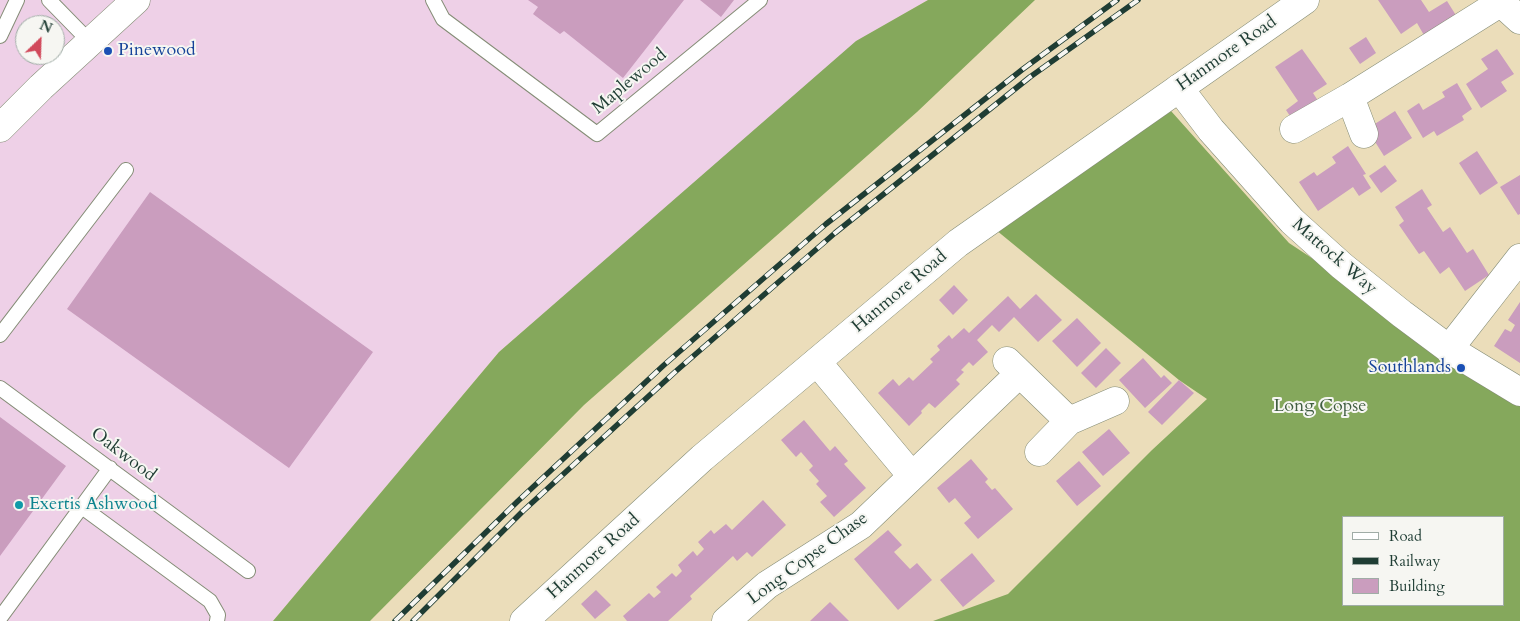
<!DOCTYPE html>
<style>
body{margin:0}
#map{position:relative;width:1520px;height:621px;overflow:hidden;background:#ebddba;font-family:Cardo,serif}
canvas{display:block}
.legend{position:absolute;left:1342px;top:516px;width:162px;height:90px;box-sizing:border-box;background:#f6f6f2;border:1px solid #a0aca6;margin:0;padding:6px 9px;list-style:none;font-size:15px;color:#1f3d34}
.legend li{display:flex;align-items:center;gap:10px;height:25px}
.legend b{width:25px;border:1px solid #a0aca6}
.north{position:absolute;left:15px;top:15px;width:50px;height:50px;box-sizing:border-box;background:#f6f6f2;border:1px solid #a0aca6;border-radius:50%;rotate:24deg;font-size:14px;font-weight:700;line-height:20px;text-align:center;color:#1f3d34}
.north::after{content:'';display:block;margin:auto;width:18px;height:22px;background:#d1495b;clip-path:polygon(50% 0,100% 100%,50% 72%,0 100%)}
</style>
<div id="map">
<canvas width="1520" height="621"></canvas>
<ul class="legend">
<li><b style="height:6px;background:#fff"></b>Road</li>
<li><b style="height:6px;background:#1f3d34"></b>Railway</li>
<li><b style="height:14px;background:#ca9dbe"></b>Building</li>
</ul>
<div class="north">N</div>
</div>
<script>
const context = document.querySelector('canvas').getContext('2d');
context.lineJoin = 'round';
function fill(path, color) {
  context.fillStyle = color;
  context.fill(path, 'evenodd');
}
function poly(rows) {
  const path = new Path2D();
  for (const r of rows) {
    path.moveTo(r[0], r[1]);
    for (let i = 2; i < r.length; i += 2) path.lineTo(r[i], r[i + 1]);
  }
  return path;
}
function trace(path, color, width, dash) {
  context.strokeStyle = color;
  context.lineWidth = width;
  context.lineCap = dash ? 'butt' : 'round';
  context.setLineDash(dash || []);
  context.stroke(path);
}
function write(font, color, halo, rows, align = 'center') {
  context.font = font + ' Cardo,serif';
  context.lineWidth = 4;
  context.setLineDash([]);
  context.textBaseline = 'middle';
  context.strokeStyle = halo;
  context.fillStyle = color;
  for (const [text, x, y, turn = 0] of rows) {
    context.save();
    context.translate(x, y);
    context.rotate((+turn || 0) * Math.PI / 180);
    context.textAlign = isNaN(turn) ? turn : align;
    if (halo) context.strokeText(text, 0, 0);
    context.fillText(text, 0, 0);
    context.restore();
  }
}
fill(poly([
 [0,0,928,0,864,37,499,352,273,621,0,621],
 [25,25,55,25,55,55,25,55]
]), '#eed0e7');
fill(poly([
 [928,0,1035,0,917,112,584,405,370,621,273,621,499,352,856,41],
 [1171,111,1289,243,1339,276,1520,402,1520,621,933,621,1008,594,1152,450,1207,399,1179,380,996,230],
 [1344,517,1504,517,1504,605,1344,605]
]), '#85a85c');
fill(poly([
 [528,0,684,0,623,78,564,31,560,34,533,14,538,7],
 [700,0,734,0,721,17],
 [1378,0,1421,0,1429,12,1447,1,1457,17,1425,37,1417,23,1401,34],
 [1366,37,1376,53,1360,64,1349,48],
 [1302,49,1327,84,1313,93,1322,107,1296,125,1286,110,1298,101,1275,67],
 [1497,49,1514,74,1501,82,1507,91,1481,108,1466,84,1488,69,1481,59],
 [1457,83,1472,109,1462,116,1464,120,1437,136,1434,131,1423,138,1407,111,1419,103,1423,110,1445,97,1442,92],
 [1395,111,1412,138,1384,156,1367,129],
 [1348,146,1366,174,1363,175,1371,188,1359,196,1353,187,1318,211,1299,182,1314,172,1317,176,1336,163,1332,157],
 [1477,151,1498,183,1480,195,1459,163],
 [1385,165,1397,181,1381,193,1369,176],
 [1520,175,1520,214,1518,215,1500,187],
 [1422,189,1432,205,1427,208,1443,232,1450,227,1467,253,1473,249,1489,275,1465,291,1449,267,1440,274,1424,251,1419,254,1399,225,1404,221,1395,207],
 [150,192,373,352,289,468,67,309],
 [954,285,968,300,953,315,939,300],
 [1036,294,1062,320,1038,342,1014,317,999,332,992,325,977,340,988,352,973,366,969,362,961,370,964,372,956,380,960,384,935,408,929,403,921,411,922,413,909,426,878,393,893,379,899,386,909,377,913,381,933,362,930,359,940,350,937,346,949,335,952,339,964,328,969,333,1008,296,1020,309],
 [1520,302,1520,363,1494,346,1505,329,1511,332,1515,325,1508,320],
 [1077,318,1101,343,1077,367,1052,341],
 [1106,348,1121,363,1096,388,1081,373],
 [1143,358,1161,378,1164,375,1172,383,1145,408,1119,380],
 [1179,380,1194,393,1162,425,1148,412],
 [0,417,66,466,0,556],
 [804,420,830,451,835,446,848,461,844,464,866,488,834,517,820,502,827,496,816,484,819,481,809,470,813,466,801,452,796,457,781,440],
 [1109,429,1130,453,1103,476,1082,452],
 [971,459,988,479,985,482,992,490,995,488,1013,509,978,539,964,523,971,517,955,498,949,503,937,488],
 [1079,461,1101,486,1077,506,1056,481],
 [763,500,786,525,752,557,747,552,737,561,733,556,690,596,692,599,668,621,627,621,623,616,649,593,654,598,661,592,656,587,672,573,676,577,682,571,678,565,693,551,697,556,704,549,698,542,711,530,714,534,726,524,732,530],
 [888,530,902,545,894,552,910,569,917,563,932,580,898,610,854,559],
 [972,553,995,581,963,607,940,580],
 [596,590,611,605,595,619,581,604],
 [830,602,849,621,810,621]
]), '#ca9dbe');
const service = poly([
 [49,0,90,42],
 [433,0,443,19,597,134,760,0],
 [0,36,17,0],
 [0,335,126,170],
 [0,388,248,571],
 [82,507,210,601,218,615,217,621],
 [0,618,110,468]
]);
const minor = poly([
 [1498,0,1520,20],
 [1179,88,1211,130,1292,221,1342,266,1402,314,1449,349,1520,392],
 [1350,97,1364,134],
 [1294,129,1350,97,1500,3],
 [1449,349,1520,258],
 [1007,361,1069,421],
 [817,362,912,476],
 [1039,452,1069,421,1115,401],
 [726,621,767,585,861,525,1019,374]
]);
const tertiary = poly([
 [0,128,41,87,136,0],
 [524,621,702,458,958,243,1305,0]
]);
trace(service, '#858d77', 16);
trace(minor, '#858d77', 29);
trace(tertiary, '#858d77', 29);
trace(service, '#fff', 14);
trace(minor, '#fff', 28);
trace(tertiary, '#fff', 28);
const rail = poly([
 [395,621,518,501,664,365,826,224,1023,69,1117,0],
 [413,621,523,511,675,372,835,233,1030,77,1138,0]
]);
trace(rail, '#1f3d34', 5.5);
trace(rail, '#f6f6f2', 4, [11]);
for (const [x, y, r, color] of [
 [108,51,5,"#1a4fb4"],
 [1461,368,5,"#1a4fb4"],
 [19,505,5,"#0f9aa8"]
]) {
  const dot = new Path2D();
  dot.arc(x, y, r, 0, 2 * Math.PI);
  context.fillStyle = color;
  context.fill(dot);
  trace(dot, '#f6f6f2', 2);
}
write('18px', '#164399', '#f6f6f2', [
 ["Pinewood",118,51],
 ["Southlands",1451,368,"right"]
], 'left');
write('18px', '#1f3d34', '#f6f6f2', [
 ["Hanmore Road",1227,54,-35],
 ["Maplewood",630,82,-40],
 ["Mattock Way",1334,257,41],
 ["Hanmore Road",900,292,-40],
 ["Oakwood",123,455,37],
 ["Hanmore Road",594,557,-42],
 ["Long Copse Chase",808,559,-36]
]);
write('18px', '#415e41', '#f6f6f2', [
 ["Long Copse",1320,407]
]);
write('18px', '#0d838f', '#f6f6f2', [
 ["Exertis Ashwood",29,505]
], 'left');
</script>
